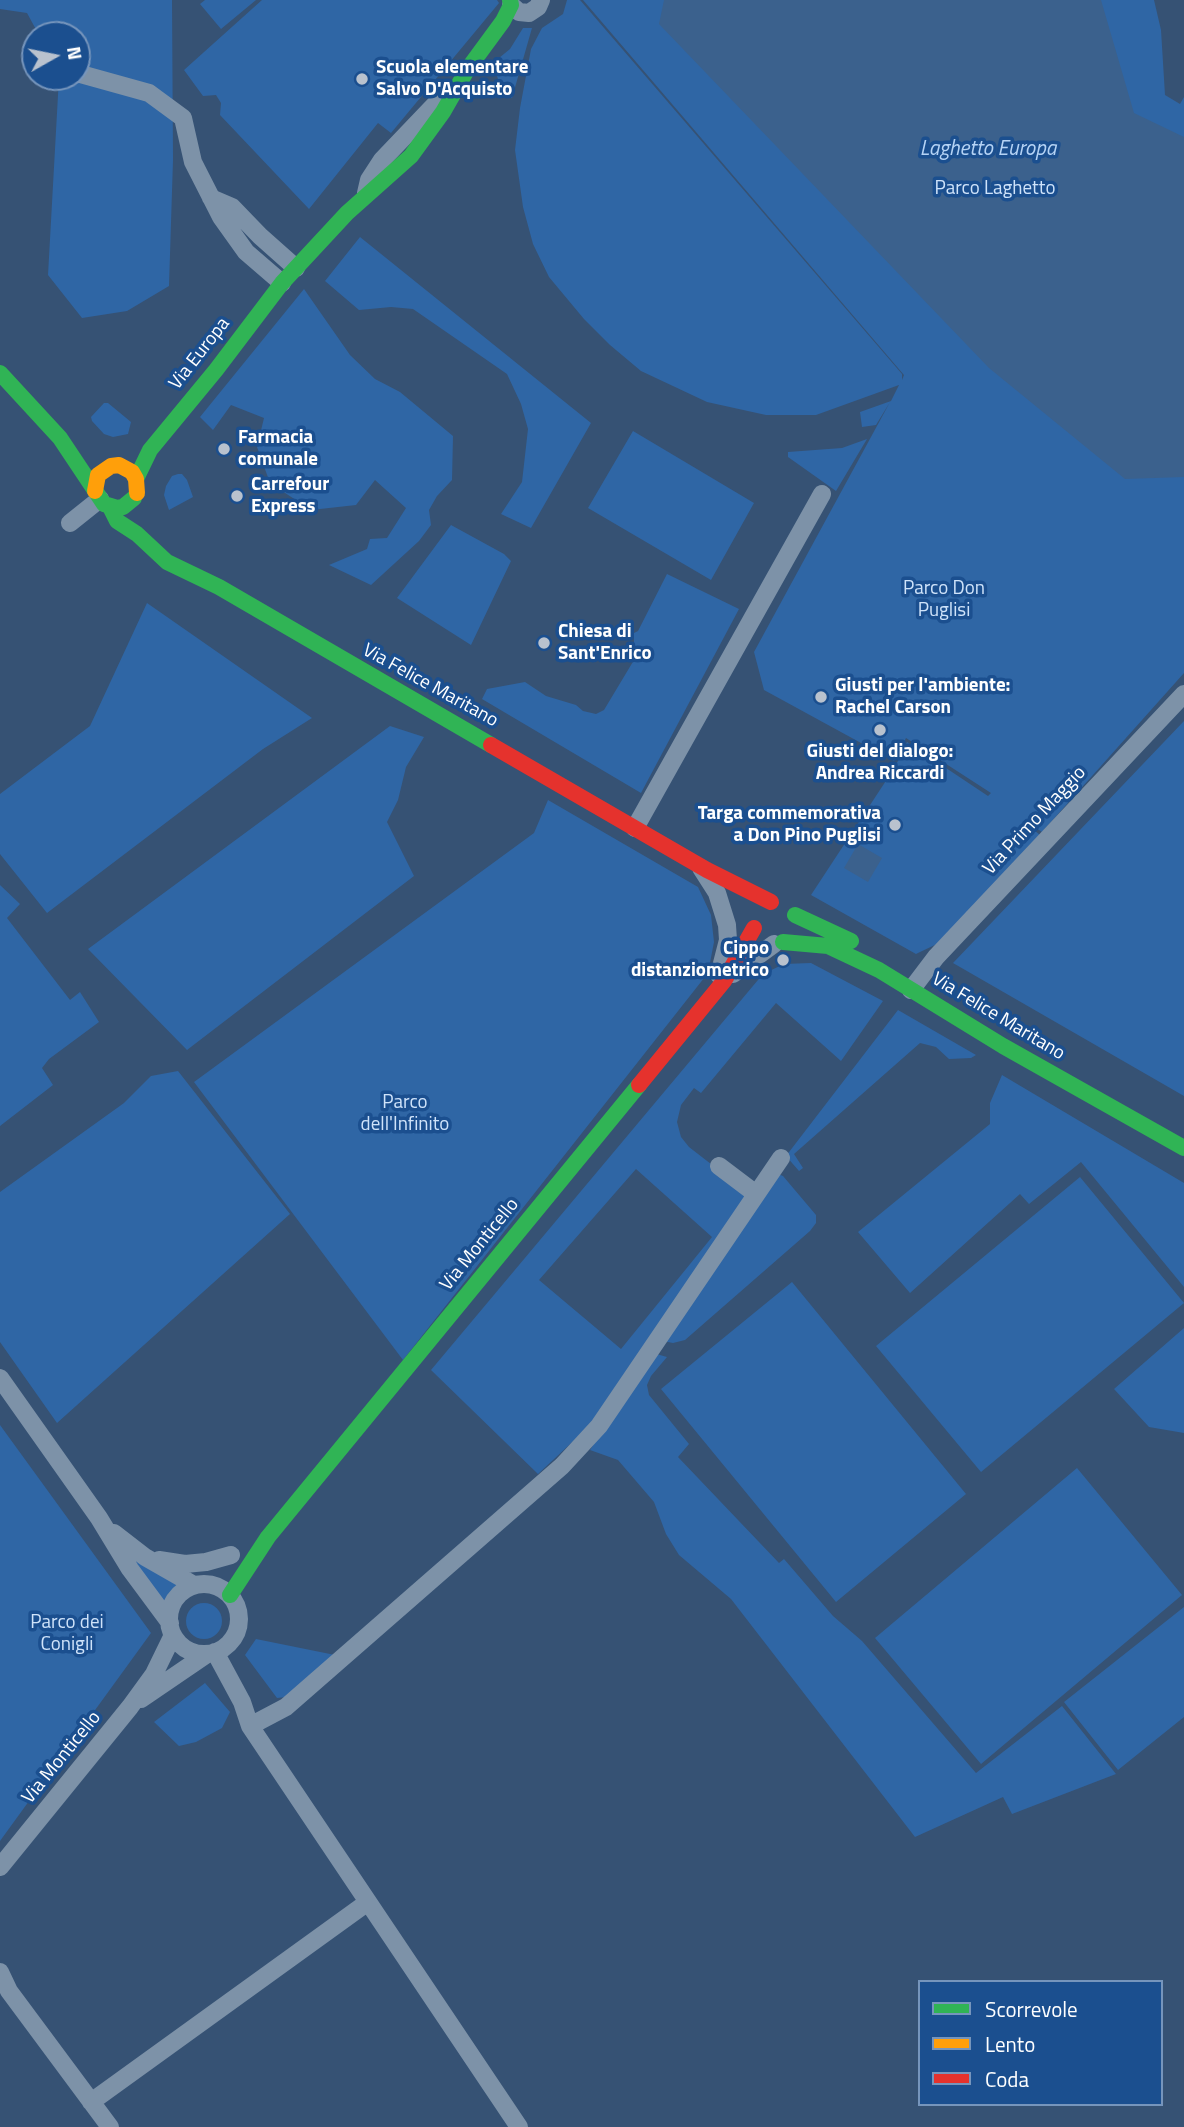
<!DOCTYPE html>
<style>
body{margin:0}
#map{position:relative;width:1184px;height:2127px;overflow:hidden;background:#365274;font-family:"Titillium Web",sans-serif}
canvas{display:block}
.legend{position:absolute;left:918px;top:1980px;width:245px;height:126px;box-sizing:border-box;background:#1b4f8f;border:2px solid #7695bc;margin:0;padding:9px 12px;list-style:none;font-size:21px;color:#fff}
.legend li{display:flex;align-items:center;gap:14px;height:35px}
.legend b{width:35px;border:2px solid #7695bc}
.north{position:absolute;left:21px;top:21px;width:70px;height:70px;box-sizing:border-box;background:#1b4f8f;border:2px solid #7695bc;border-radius:50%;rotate:81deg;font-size:19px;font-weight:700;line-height:28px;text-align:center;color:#fff}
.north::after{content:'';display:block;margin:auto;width:24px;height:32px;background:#b9c2ce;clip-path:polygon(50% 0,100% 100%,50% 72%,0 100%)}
</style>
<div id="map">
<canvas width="1184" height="2127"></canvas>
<ul class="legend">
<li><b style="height:9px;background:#30b455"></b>Scorrevole</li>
<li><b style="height:9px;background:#ff9f0a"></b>Lento</li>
<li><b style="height:9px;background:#e5322d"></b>Coda</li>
</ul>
<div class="north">N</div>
</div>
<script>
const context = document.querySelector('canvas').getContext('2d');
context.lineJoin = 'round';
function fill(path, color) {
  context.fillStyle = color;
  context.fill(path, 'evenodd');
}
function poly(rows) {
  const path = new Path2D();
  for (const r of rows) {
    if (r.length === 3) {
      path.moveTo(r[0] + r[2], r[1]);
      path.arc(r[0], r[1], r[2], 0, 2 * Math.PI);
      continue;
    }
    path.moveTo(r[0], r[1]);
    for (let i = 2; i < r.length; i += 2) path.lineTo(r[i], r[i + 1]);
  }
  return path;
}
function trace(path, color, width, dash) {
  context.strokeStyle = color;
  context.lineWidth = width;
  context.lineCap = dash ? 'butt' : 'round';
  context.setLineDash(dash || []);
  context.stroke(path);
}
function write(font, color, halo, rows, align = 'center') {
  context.font = font + ' "Titillium Web",sans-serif';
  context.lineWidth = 7;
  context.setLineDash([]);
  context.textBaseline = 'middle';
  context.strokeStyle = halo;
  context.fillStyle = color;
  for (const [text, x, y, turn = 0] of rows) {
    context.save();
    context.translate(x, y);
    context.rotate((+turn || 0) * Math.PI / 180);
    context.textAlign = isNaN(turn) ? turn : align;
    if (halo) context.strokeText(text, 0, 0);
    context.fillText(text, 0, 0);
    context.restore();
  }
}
fill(poly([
 [0,0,172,0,173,160,169,286,127,311,82,318,48,275,59,77,77,77,77,35,39,35,27,13,0,9],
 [205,0,256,0,221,29,200,4],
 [262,0,497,0,499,3,391,133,378,123,309,209,220,115,221,103,216,95,203,96,184,70],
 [567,0,580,0,902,374,902,380,904,375,583,0,1154,0,1161,30,1165,95,1180,104,1184,97,1184,673,1042,832,1036,828,1034,830,1040,835,937,944,920,952,916,954,811,895,895,767,907,742,988,796,991,793,906,738,894,761,764,690,754,652,890,402,876,425,862,427,860,412,891,401,899,385,816,415,766,415,707,402,641,371,610,345,584,319,549,277,533,244,523,207,515,150,520,108,531,49,542,28,563,14],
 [523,28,532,28,512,98,503,96,497,76,492,71,499,58,510,49],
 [360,237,591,423,531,528,501,514,522,482,528,429,521,404,507,374,413,309,391,307,359,310,325,281],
 [304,289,350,355,375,379,400,392,453,436,452,480,437,496,429,510,431,525,419,541,371,585,329,565,367,549,370,539,387,538,406,508,375,480,356,505,311,510,270,483,257,447,264,418,231,405,213,430,200,417],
 [104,403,108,403,131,422,128,434,113,437,104,434,92,421,91,417],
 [633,431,754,503,711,580,588,508],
 [867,439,836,491,788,457,788,452,842,448],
 [178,474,182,474,187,480,193,497,169,510,164,495,166,486,172,476],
 [451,525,504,554,511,561,471,645,397,598],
 [667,574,739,609,641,793,482,699,487,689,525,682,546,696,576,705,583,711,596,714,604,710,634,660,634,633,638,631],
 [147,603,312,718,263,749,47,913,0,854,0,794,90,726],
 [1184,721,1184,1096,953,963],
 [390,726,424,737,406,767,398,800,387,822,414,876,187,1050,88,949],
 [548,800,698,887,711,915,714,942,708,973,403,1360,194,1082,534,833],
 [0,885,20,904,7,918,70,1000,80,992,99,1022,49,1059,42,1068,53,1085,0,1126],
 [811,963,883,1001,841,1061,776,1003,701,1093,694,1088,681,1105,677,1122,681,1137,689,1147,751,1195,597,1419,538,1474,431,1370,763,974,784,964],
 [636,1169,712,1237,621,1349,539,1280],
 [898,1010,976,1055,971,1058,949,1059,936,1047,920,1043,794,1154,803,1168,799,1171,786,1156],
 [178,1071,290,1214,57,1423,0,1342,0,1192,124,1103,151,1076],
 [1002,1075,1184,1183,1184,1287,1081,1162,1029,1204,1020,1194,910,1293,858,1232,990,1124,990,1103],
 [778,1174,783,1176,816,1215,816,1223,810,1231,685,1340,673,1343,663,1341],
 [1080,1177,1184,1303,981,1472,876,1346],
 [792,1282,966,1494,836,1602,661,1389],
 [1184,1328,1184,1433,1149,1427,1114,1389],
 [653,1353,667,1357,651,1376,647,1385,649,1395,689,1444,678,1457,779,1563,784,1559,833,1616,862,1641,976,1773,1062,1706,1116,1774,1012,1814,1003,1797,915,1837,731,1599,679,1555,666,1534,654,1502,618,1460,590,1450],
 [0,1425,151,1633,0,1841],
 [1077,1468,1182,1595,981,1764,875,1638],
 [129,1556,183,1584,177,1588,166,1605],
 [204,1621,18],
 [1184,1607,1184,1717,1118,1770,1064,1702],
 [256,1639,335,1655,286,1697,277,1698,245,1655],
 [205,1683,230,1712,222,1728,196,1742,179,1746,154,1722]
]), '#2f66a5');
fill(poly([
 [664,0,1101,0,1134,113,1184,137,1184,477,1125,479,989,368,659,24],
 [858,844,882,858,868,882,844,868]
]), '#3b618d');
trace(poly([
 [511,5,519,12,529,13,538,7,541,0],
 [77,73,149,93,183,118,193,162,221,217,246,252,282,283],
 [366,193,369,180,382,160,446,93],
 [211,198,232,207,260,236,296,268],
 [70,523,100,499],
 [635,828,822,494],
 [701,868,717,893,727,925,728,940,719,975],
 [733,974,774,944],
 [911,990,936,957,1184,694],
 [719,1166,756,1194],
 [0,1378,99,1518,130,1569,170,1623],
 [114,1533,145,1557,194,1585],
 [159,1560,185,1564,206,1562,231,1555],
 [204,1619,35],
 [215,1652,242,1702,250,1726,519,2127],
 [141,1699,207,1654],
 [250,1726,286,1707,562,1466,599,1426,781,1158],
 [0,1867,130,1707,154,1674,173,1635],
 [0,1972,9,1991,110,2127],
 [91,2102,368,1902]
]), '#7d92a8', 18);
trace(poly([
 [0,373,60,438,104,504,117,508,123,507,134,498],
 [136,479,150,450,216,370,282,283,347,213,411,156,443,112,467,70,503,21,511,5,510,0],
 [110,507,117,521,137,534,167,562,219,587,491,745],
 [795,915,851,941],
 [783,942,828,946,879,970,1003,1046,1184,1148],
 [230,1595,268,1537,639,1085]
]), '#30b455', 16);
trace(poly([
 [95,491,98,475,111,466,119,465,132,472,136,479,137,493]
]), '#ff9f0a', 16);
trace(poly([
 [491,745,707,870,771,902],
 [639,1085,724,981,754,928]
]), '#e5322d', 16);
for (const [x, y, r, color] of [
 [362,79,7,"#b9c2ce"],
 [224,449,7,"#b9c2ce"],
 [237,496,7,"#b9c2ce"],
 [544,643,7,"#b9c2ce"],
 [821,697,7,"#b9c2ce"],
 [880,730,7,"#b9c2ce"],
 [895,825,7,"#b9c2ce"],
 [783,960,7,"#b9c2ce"]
]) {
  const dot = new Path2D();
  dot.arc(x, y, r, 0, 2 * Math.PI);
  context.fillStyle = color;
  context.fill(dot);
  trace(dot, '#1b4f8f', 2.5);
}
write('bold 19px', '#fff', '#1b4f8f', [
 ["Scuola elementare",376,68],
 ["Salvo D'Acquisto",376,90],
 ["Farmacia",238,438],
 ["comunale",238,460],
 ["Carrefour",251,485],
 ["Express",251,507],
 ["Chiesa di",558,632],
 ["Sant'Enrico",558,654],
 ["Giusti per l'ambiente:",835,686],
 ["Rachel Carson",835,708],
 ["Giusti del dialogo:",880,752,"center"],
 ["Andrea Riccardi",880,774,"center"],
 ["Targa commemorativa",881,814,"right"],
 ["a Don Pino Puglisi",881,836,"right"],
 ["Cippo",769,949,"right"],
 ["distanziometrico",769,971,"right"]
], 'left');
write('19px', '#cfe3fa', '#1b4f8f', [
 ["Parco Laghetto",995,189],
 ["Parco Don",944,589],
 ["Puglisi",944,611],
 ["Parco",405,1103],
 ["dell'Infinito",405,1125],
 ["Parco dei",67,1623],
 ["Conigli",67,1645]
]);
write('19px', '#fff', '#1b4f8f', [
 ["Via Europa",200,354,-52],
 ["Via Felice Maritano",430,686,29],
 ["Via Primo Maggio",1035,821,-47],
 ["Via Felice Maritano",998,1017,31],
 ["Via Monticello",480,1245,-51],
 ["Via Monticello",62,1758,-51]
]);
write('italic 21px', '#b5d3f5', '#1b4f8f', [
 ["Laghetto Europa",988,150]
]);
</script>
